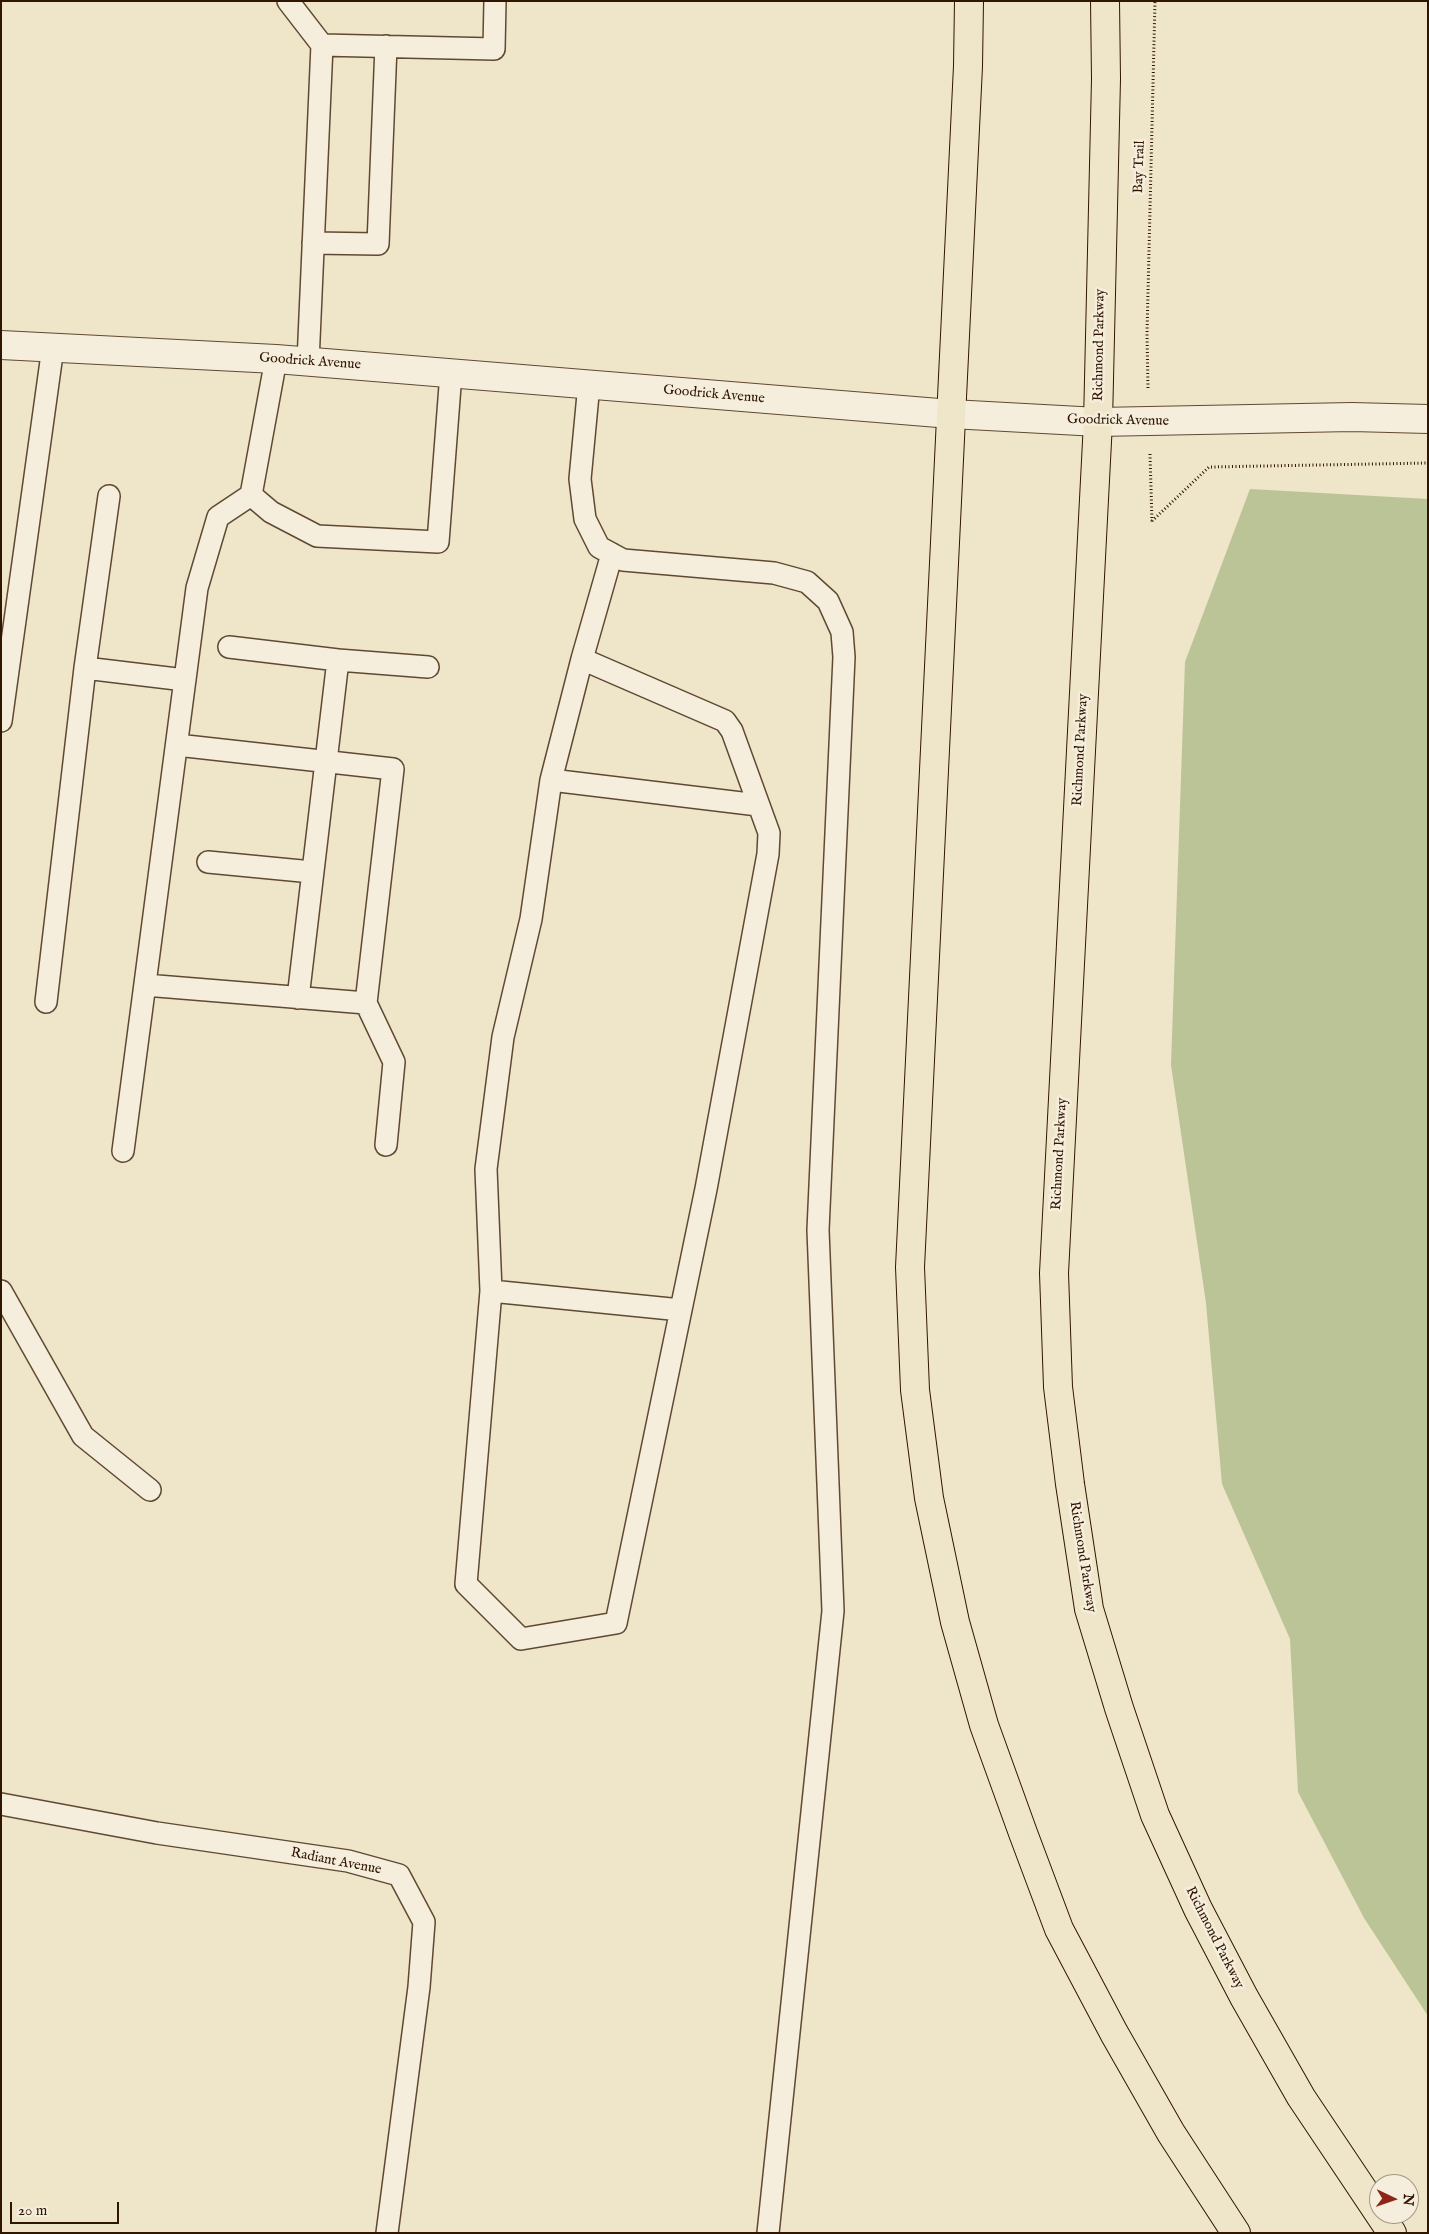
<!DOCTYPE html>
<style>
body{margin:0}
#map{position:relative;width:1429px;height:2234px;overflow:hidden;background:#efe5c9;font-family:"IM FELL English",serif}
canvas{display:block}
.frame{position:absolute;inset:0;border:2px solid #301500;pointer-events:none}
.north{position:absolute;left:1369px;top:2174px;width:50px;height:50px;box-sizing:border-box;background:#f5eedc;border:1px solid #a69784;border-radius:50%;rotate:93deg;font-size:14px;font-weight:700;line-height:20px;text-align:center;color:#301500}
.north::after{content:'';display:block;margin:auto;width:18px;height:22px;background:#8f2418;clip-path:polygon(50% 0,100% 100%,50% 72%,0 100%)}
.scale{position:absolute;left:10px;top:2202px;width:109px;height:22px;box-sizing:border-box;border:2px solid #301500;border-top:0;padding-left:6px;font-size:15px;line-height:18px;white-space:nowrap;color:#301500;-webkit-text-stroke:4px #f5eedc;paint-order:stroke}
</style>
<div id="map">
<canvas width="1429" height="2234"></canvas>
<div class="frame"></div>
<div class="north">N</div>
<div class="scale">20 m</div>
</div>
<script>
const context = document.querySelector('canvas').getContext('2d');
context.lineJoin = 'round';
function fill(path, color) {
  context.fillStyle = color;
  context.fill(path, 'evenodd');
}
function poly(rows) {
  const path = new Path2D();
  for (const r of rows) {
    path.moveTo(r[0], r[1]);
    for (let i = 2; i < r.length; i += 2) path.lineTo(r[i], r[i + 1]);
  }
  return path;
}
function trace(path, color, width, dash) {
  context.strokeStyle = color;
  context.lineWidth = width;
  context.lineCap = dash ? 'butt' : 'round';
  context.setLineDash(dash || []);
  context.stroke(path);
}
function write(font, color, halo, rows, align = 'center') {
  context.font = font + ' "IM FELL English",serif';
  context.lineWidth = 5;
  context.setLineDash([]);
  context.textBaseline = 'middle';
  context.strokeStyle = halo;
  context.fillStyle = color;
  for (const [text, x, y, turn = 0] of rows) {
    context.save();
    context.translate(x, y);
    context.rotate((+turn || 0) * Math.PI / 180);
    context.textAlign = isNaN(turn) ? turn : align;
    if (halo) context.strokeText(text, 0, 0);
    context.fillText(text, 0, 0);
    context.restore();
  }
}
fill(poly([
 [1250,489,1428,499,1428,2016,1364,1918,1298,1792,1290,1639,1222,1484,1206,1303,1171,1065,1185,662]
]), '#bac496');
const lane = poly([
 [288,1,322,45],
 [313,243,378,244,386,46],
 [308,362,322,45,494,49,495,1],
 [589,384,580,479,585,519,599,547,623,560,774,573,807,582,828,601,842,632,844,657,818,1230,833,1611,768,2233],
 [251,495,271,512,317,536,438,542,451,373],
 [229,647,338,660,298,998],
 [582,659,725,721,732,731,769,833,768,854,706,1189,616,1623,521,1639,466,1584,491,1291,486,1169,503,1037,531,919,551,780,582,659,612,554],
 [338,660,428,667],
 [85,668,109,496],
 [1,721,53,347],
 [551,780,758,805],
 [208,862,312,872],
 [145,985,366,1003,393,769,177,745],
 [46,1002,85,668,185,680],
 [366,1003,394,1062,386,1145],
 [123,1151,197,588,218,517,251,495,276,359],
 [1,1291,83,1436,150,1490],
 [491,1291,681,1310],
 [1,1804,157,1833,348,1861,399,1875,424,1922,419,1987,387,2233]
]);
const street = poly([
 [1,345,276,359,951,414,1098,422,1352,417,1428,419]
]);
const highway = poly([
 [969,1,968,66,910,1267,915,1390,929,1498,955,1622,984,1725,1023,1833,1059,1929,1114,2033,1171,2133,1236,2233],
 [1105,1,1106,79,1098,422,1054,1273,1058,1387,1070,1484,1089,1609,1119,1708,1155,1815,1198,1909,1244,1997,1301,2097,1392,2233]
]);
trace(lane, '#604932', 24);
trace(street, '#604932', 30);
trace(highway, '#301500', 30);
trace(poly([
 [1148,388,1147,334,1155,1],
 [1150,454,1152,522],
 [1152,521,1209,467,1428,463]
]), '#301500', 3, [1, 2.5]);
trace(lane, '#f5eedc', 21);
trace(street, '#f5eedc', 28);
trace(highway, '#efe5c9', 28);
write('14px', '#301500', '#f5eedc', [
 ["Bay Trail",1140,167,-88],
 ["Richmond Parkway",1100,345,-89],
 ["Goodrick Avenue",310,362,4],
 ["Goodrick Avenue",714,395,5],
 ["Goodrick Avenue",1118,421,1],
 ["Richmond Parkway",1081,750,-87],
 ["Richmond Parkway",1060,1154,-87],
 ["Richmond Parkway",1082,1557,81],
 ["Radiant Avenue",336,1862,11],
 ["Richmond Parkway",1214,1938,63]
]);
</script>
